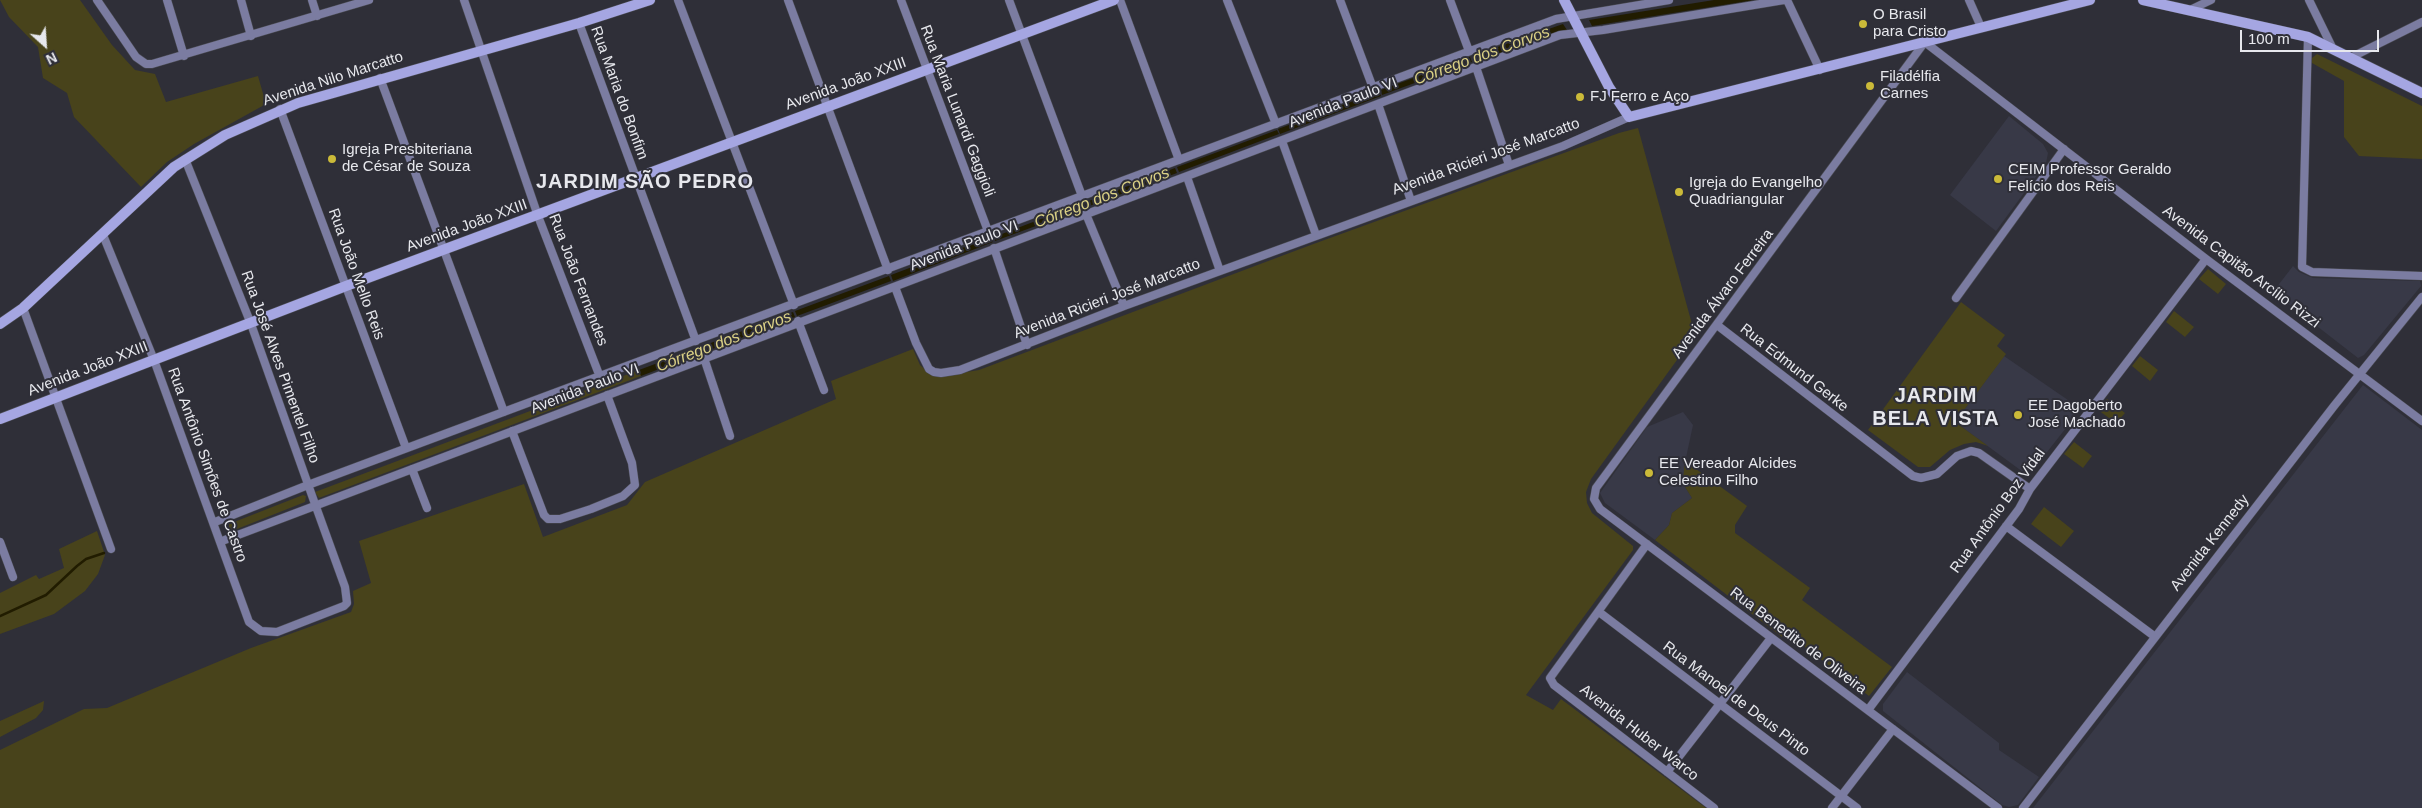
<!DOCTYPE html>
<meta charset="utf-8">
<style>
body{margin:0}
#map{position:relative;width:2422px;height:808px;overflow:hidden;background:#2f2f38;font-family:Arial,sans-serif}
canvas{display:block}
.north{position:absolute;left:20px;top:20px;width:50px;height:50px;-webkit-text-stroke:4px #2f2f38;paint-order:stroke;rotate:154deg;font-size:14px;font-weight:700;line-height:20px;text-align:center;color:#e7e8ed}
.north::after{content:'';display:block;margin:auto;width:18px;height:22px;background:#e7e8ed;clip-path:polygon(50% 0,100% 100%,50% 72%,0 100%)}
.scale{position:absolute;left:2240px;top:30px;width:139px;height:22px;box-sizing:border-box;border:2px solid #e7e8ed;border-top:0;padding-left:6px;font-size:15px;line-height:18px;white-space:nowrap;color:#e7e8ed;-webkit-text-stroke:4px #2f2f38;paint-order:stroke}
</style>
<div id="map">
<canvas width="2422" height="808"></canvas>
<div class="north">N</div>
<div class="scale">100 m</div>
</div>
<script>
const context = document.querySelector('canvas').getContext('2d');
context.lineJoin = 'round';
function fill(path, color) {
  context.fillStyle = color;
  context.fill(path, 'evenodd');
}
function poly(rows) {
  const path = new Path2D();
  for (const r of rows) {
    path.moveTo(r[0], r[1]);
    for (let i = 2; i < r.length; i += 2) path.lineTo(r[i], r[i + 1]);
  }
  return path;
}
function trace(path, color, width, dash) {
  context.strokeStyle = color;
  context.lineWidth = width;
  context.lineCap = dash ? 'butt' : 'round';
  context.setLineDash(dash || []);
  context.stroke(path);
}
function write(font, color, halo, rows, align = 'center') {
  context.font = font + ' Arial,sans-serif';
  context.lineWidth = 4;
  context.setLineDash([]);
  context.textBaseline = 'middle';
  context.strokeStyle = halo;
  context.fillStyle = color;
  for (const [text, x, y, turn = 0] of rows) {
    context.save();
    context.translate(x, y);
    context.rotate((+turn || 0) * Math.PI / 180);
    context.textAlign = isNaN(turn) ? turn : align;
    if (halo) context.strokeText(text, 0, 0);
    context.fillText(text, 0, 0);
    context.restore();
  }
}
fill(poly([
 [2009,116,2043,144,2048,153,2046,163,1996,231,1950,195],
 [2293,266,2299,272,2313,278,2420,281,2421,286,2364,355,2358,358,2273,292],
 [2004,356,2081,409,2032,471,2027,472,2023,472,1955,422],
 [2363,385,2422,430,2422,808,2033,808],
 [1683,412,1693,425,1684,467,1685,487,1692,498,1672,513,1669,525,1655,540,1605,503,1600,493,1647,427],
 [1907,672,1999,743,1999,750,2039,777,2018,805,2009,807,2002,805,1883,711,1883,704]
]), '#383947');
fill(poly([
 [0,0,80,0,112,45,135,70,155,74,166,102,258,76,266,104,194,144,167,162,141,187,74,117,67,93,43,78,38,47,9,17],
 [2317,54,2422,106,2422,159,2359,156,2344,137,2344,81,2312,63,2312,58],
 [1638,128,1695,335,1591,479,1586,492,1587,503,1592,513,1633,546,1633,550,1526,695,1553,710,1561,699,1706,808,0,808,0,750,84,709,107,708,251,648,351,612,354,604,353,591,371,583,359,541,524,484,543,537,627,505,645,482,836,399,831,381,913,349,920,365,930,374,943,376,979,370,1308,246,1619,133],
 [2208,269,2226,284,2218,294,2199,279],
 [1961,302,2005,335,1997,346,2006,354,1955,422,1988,446,1976,442,1964,444,1950,450,1930,467,1918,467,1868,430],
 [2174,311,2194,327,2185,337,2166,322],
 [2140,356,2158,370,2150,381,2132,366],
 [639,370,641,376,319,498,315,492],
 [2107,399,2125,413,2116,423,2098,410],
 [2074,442,2092,456,2083,468,2064,454],
 [1685,461,1747,506,1735,525,1735,533,1810,588,1802,600,1892,667,1869,696,1785,632,1782,637,1655,540,1669,525,1672,513,1692,498,1685,487,1683,479],
 [303,495,306,496,305,502,232,531,229,530,229,524],
 [2044,507,2074,531,2061,547,2031,524],
 [97,531,105,555,98,574,85,591,54,614,0,634,0,593,36,575,39,579,64,568,59,549],
 [44,701,43,710,36,718,0,737,0,721]
]), '#48431b');
fill(poly([
 [1714,0,1754,0,1592,26,1589,20],
 [1563,24,1567,30,1475,62,1472,56],
 [1470,57,1472,62,1382,95,1381,90],
 [1379,91,1381,96,1280,134,1278,129],
 [1277,130,1279,134,1179,172,1177,167],
 [1175,168,1177,173,1084,208,1081,204],
 [1080,204,1082,209,995,241,994,237],
 [991,237,993,242,893,281,891,275],
 [889,276,891,281,797,316,795,311],
 [793,312,795,317,702,353,700,347],
 [698,348,701,353,641,376,639,370]
]), '#211c00');
trace(poly([
 [0,616,46,595,77,566,86,559,104,553]
]), '#211c00', 2.5);
const street = poly([
 [97,0,136,57,146,64,152,64,369,0],
 [167,0,184,56],
 [241,0,251,36],
 [312,0,317,16],
 [464,0,538,216,600,377],
 [678,0,794,305],
 [788,0,888,270],
 [901,0,988,231],
 [1009,0,1082,196],
 [1120,0,1179,160],
 [1227,0,1276,124],
 [1340,0,1373,88],
 [1450,0,1469,51],
 [1787,0,1820,70],
 [1969,0,1981,27],
 [2309,0,2332,47],
 [2192,9,2211,0],
 [579,23,696,341],
 [2308,37,2302,267,2312,272,2422,276],
 [1924,43,1596,488,1594,499,1600,509,1998,808],
 [1926,43,2206,259,2422,421],
 [2352,57,2422,22],
 [1476,67,1509,165],
 [380,78,504,412],
 [1378,104,1411,201],
 [280,109,406,448],
 [1282,141,1316,235],
 [1187,177,1220,271],
 [1086,214,1124,306],
 [103,235,154,360,249,622,261,631,277,632,344,606,347,603,345,587,315,504,251,324,185,159],
 [994,248,1027,345],
 [895,287,916,343,929,369,934,372,941,373,960,370,1124,306,1563,146,1629,117],
 [1956,298,2064,149],
 [23,308,111,549],
 [798,321,824,390],
 [1717,325,1913,476,1921,478,1937,474,1957,456,1971,451,1979,453,2030,489],
 [704,358,730,436],
 [512,431,544,515,548,519,560,519,591,509,623,496,635,485,632,463,607,395],
 [412,469,427,508],
 [215,522,308,485,1556,19,1669,0],
 [2006,526,2154,636],
 [222,541,1560,35,1603,30,1784,0],
 [0,542,13,577],
 [1647,544,1550,678,1554,685,1714,808],
 [1599,612,1857,808],
 [1868,710,2019,509,2030,489,2206,259],
 [1667,772,1771,638],
 [1832,808,1893,729],
 [2023,808,2334,406,2422,297]
]);
const secondary = poly([
 [1564,0,1609,87,1629,117,2090,0],
 [2143,0,2308,37,2422,93],
 [0,324,23,308,174,167,225,135,298,103,579,23,650,0],
 [0,419,346,286,1114,0]
]);
trace(street, '#4c4d55', 9);
trace(secondary, '#4c4d55', 11);
trace(street, '#7b7ca1', 8);
trace(secondary, '#a5a6e2', 10);
for (const [x, y, r, color] of [
 [1863,24,5,"#cbba39"],
 [1870,86,5,"#cbba39"],
 [1580,97,5,"#cbba39"],
 [332,159,5,"#cbba39"],
 [1998,179,5,"#cbba39"],
 [1679,192,5,"#cbba39"],
 [2018,415,5,"#cbba39"],
 [1649,473,5,"#cbba39"]
]) {
  const dot = new Path2D();
  dot.arc(x, y, r, 0, 2 * Math.PI);
  context.fillStyle = color;
  context.fill(dot);
  trace(dot, '#2f2f38', 2);
}
write('15px', '#e7e8ed', '#2f2f38', [
 ["O Brasil",1873,15],
 ["para Cristo",1873,32],
 ["Filadélfia",1880,77],
 ["Carnes",1880,94],
 ["FJ Ferro e Aço",1590,97],
 ["Igreja Presbiteriana",342,150],
 ["de César de Souza",342,167],
 ["CEIM Professor Geraldo",2008,170],
 ["Felício dos Reis",2008,187],
 ["Igreja do Evangelho",1689,183],
 ["Quadriangular",1689,200],
 ["EE Dagoberto",2028,406],
 ["José Machado",2028,423],
 ["EE Vereador Alcides",1659,464],
 ["Celestino Filho",1659,481]
], 'left');
write('15px', '#e7e8ed', '#2f2f38', [
 ["Avenida Nilo Marcatto",333,79,-18],
 ["Avenida João XXIII",846,84,-20],
 ["Rua Maria do Bonfim",619,93,70],
 ["Avenida Paulo VI",1343,103,-21],
 ["Rua Maria Lunardi Gaggioli",957,111,69],
 ["Avenida Ricieri José Marcatto",1486,157,-20],
 ["Avenida João XXIII",467,226,-20],
 ["Avenida Paulo VI",964,246,-21],
 ["Avenida Capitão Arcílio Rizzi",2241,267,37],
 ["Rua João Mello Reis",356,274,70],
 ["Rua João Fernandes",578,280,69],
 ["Avenida Álvaro Ferreira",1723,294,-53],
 ["Avenida Ricieri José Marcatto",1107,299,-21],
 ["Rua José Alves Pimentel Filho",280,367,70],
 ["Rua Edmund Gerke",1794,368,38],
 ["Avenida João XXIII",88,369,-21],
 ["Avenida Paulo VI",585,389,-21],
 ["Rua Antônio Simões de Castro",207,465,70],
 ["Rua Antônio Boz Vidal",1998,511,-54],
 ["Avenida Kennedy",2210,543,-52],
 ["Rua Benedito de Oliveira",1798,641,37],
 ["Rua Manoel de Deus Pinto",1736,699,37],
 ["Avenida Huber Warco",1639,733,38]
]);
write('italic 16px', '#dad085', '#2f2f38', [
 ["Córrego dos Corvos",1482,56,-20],
 ["Córrego dos Corvos",1102,198,-21],
 ["Córrego dos Corvos",724,342,-21]
]);
context.letterSpacing = '1px';
write('bold 20px', '#e7e8ed', '#2f2f38', [
 ["JARDIM SÃO PEDRO",645,182],
 ["JARDIM",1936,396],
 ["BELA VISTA",1936,419]
]);
context.letterSpacing = '0px';
</script>
